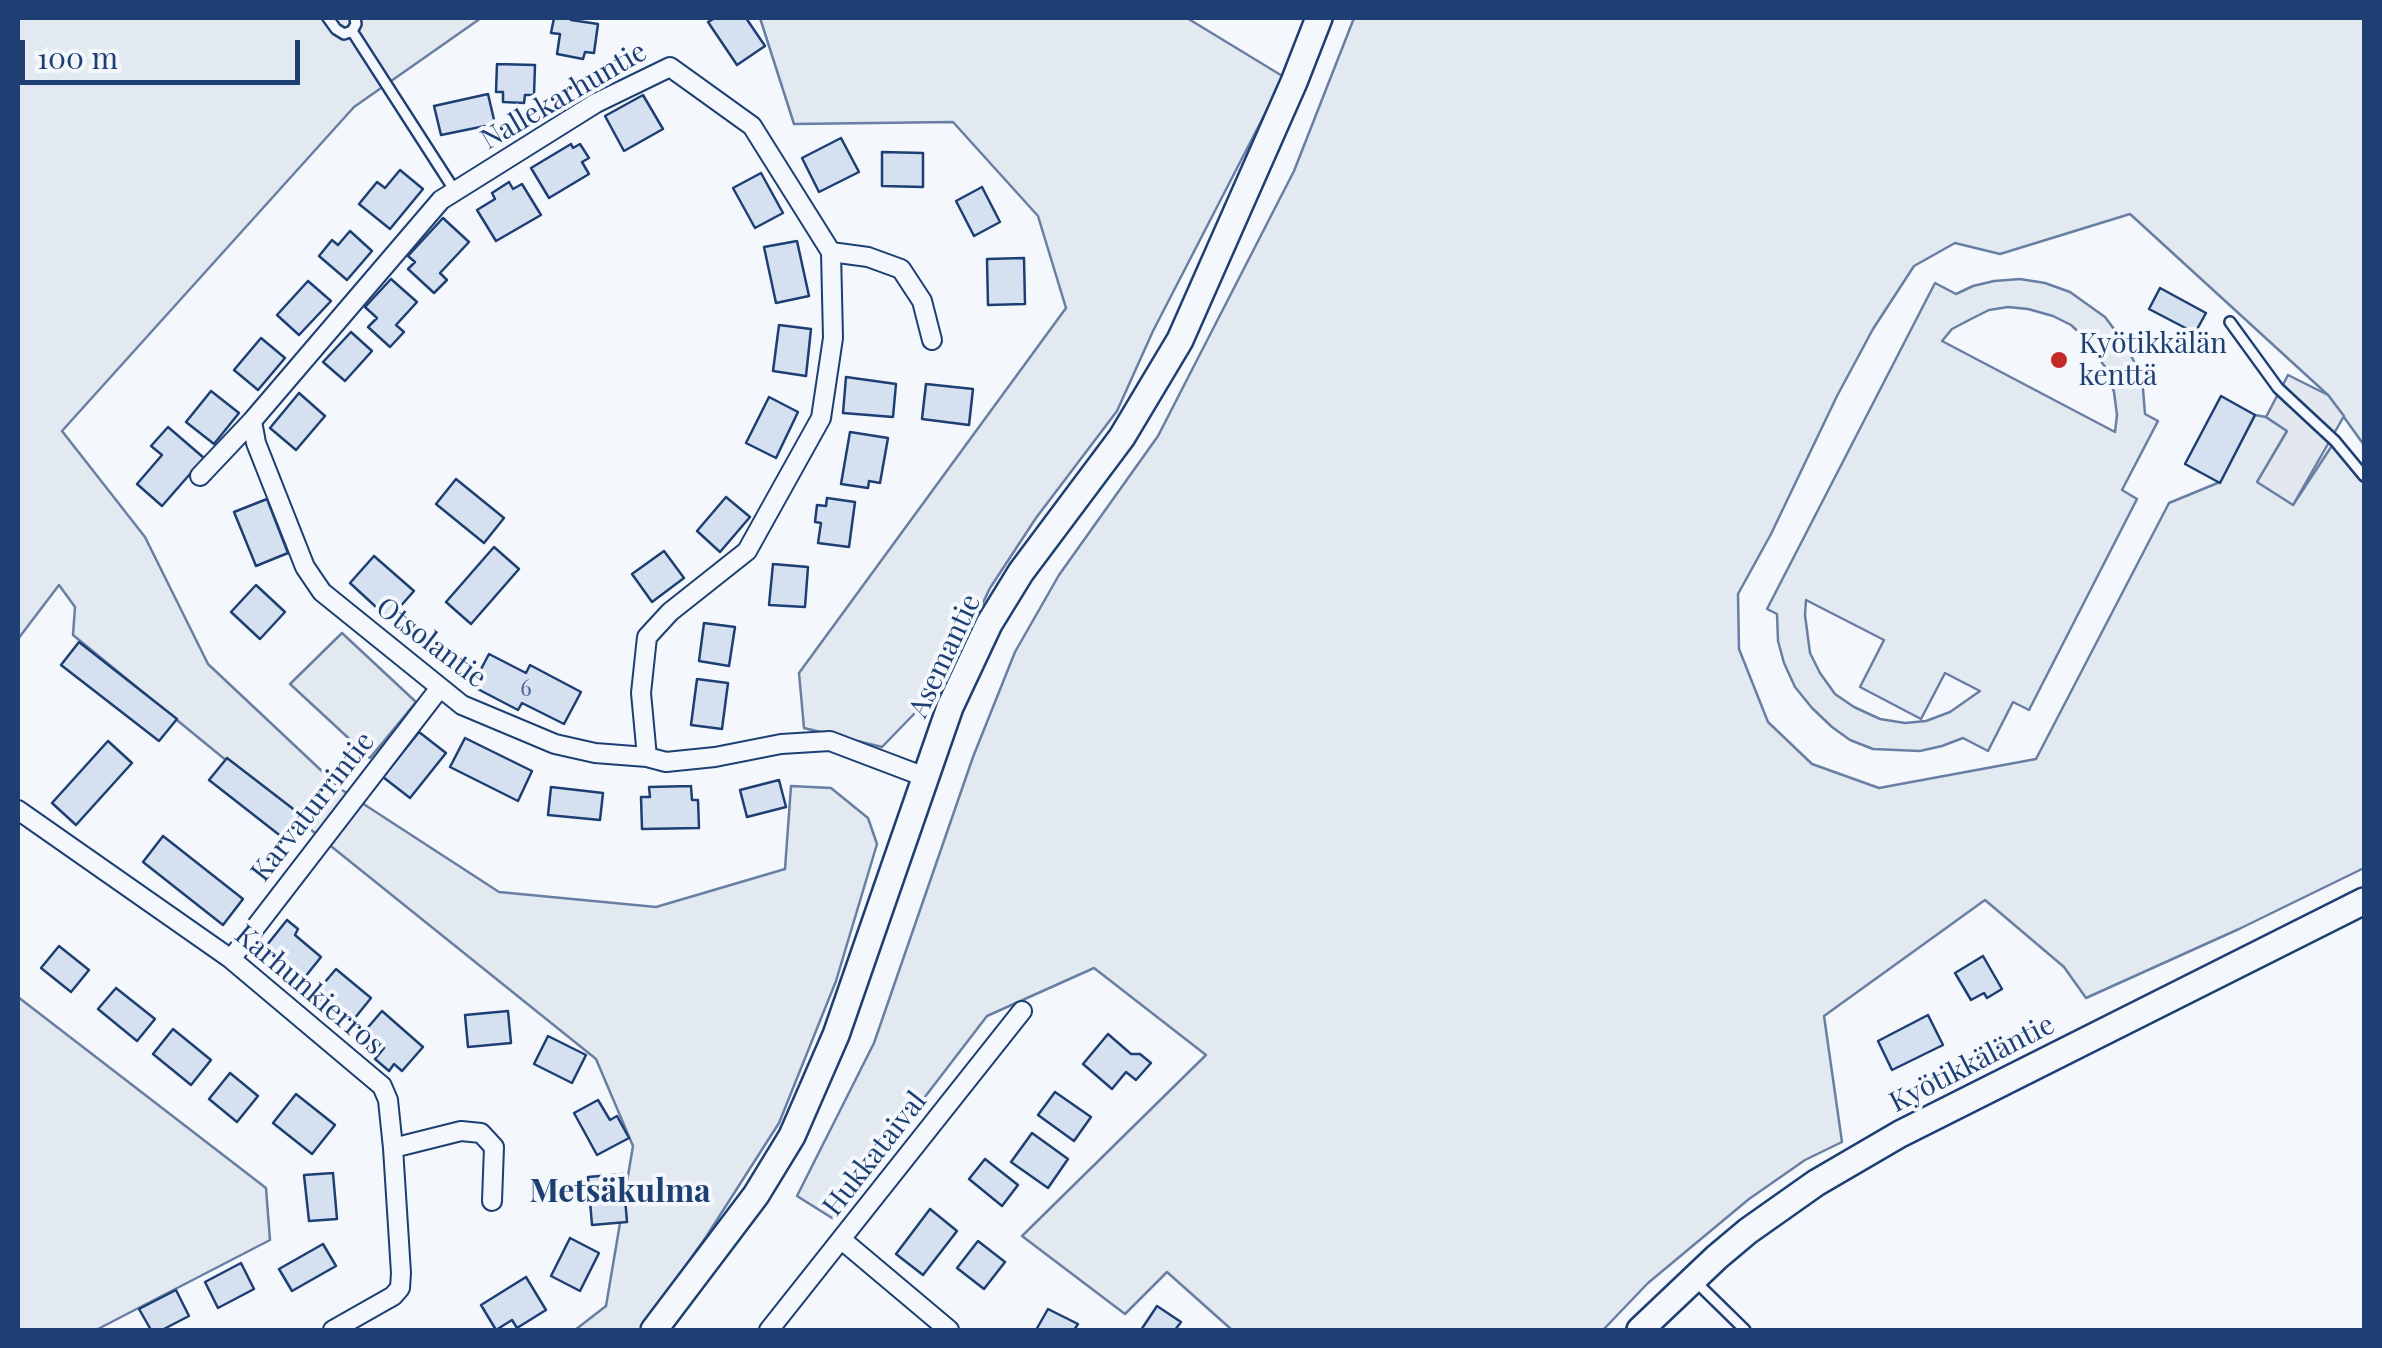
<!DOCTYPE html>
<meta charset="utf-8">
<style>
body{margin:0}
#map{position:relative;width:2382px;height:1348px;overflow:hidden;background:#f4f7fb;font-family:"Playfair Display",serif}
canvas{display:block}
.frame{position:absolute;inset:0;border:20px solid #1d3f73;pointer-events:none}
.scale{position:absolute;left:20px;top:40px;width:280px;height:45px;box-sizing:border-box;border:5px solid #1d3f73;border-top:0;padding-left:12px;font-size:30px;line-height:35px;white-space:nowrap;color:#1d3f73;-webkit-text-stroke:8px #f4f7fb;paint-order:stroke}
</style>
<div id="map">
<canvas width="2382" height="1348"></canvas>
<div class="frame"></div>
<div class="scale">100 m</div>
</div>
<script>
const context = document.querySelector('canvas').getContext('2d');
context.lineJoin = 'round';
function fill(path, color) {
  context.fillStyle = color;
  context.fill(path, 'evenodd');
}
function poly(rows) {
  const path = new Path2D();
  for (const r of rows) {
    path.moveTo(r[0], r[1]);
    for (let i = 2; i < r.length; i += 2) path.lineTo(r[i], r[i + 1]);
  }
  return path;
}
function trace(path, color, width, dash) {
  context.strokeStyle = color;
  context.lineWidth = width;
  context.lineCap = dash ? 'butt' : 'round';
  context.setLineDash(dash || []);
  context.stroke(path);
}
function write(font, color, halo, rows, align = 'center') {
  context.font = font + ' "Playfair Display",serif';
  context.lineWidth = 8;
  context.setLineDash([]);
  context.textBaseline = 'middle';
  context.strokeStyle = halo;
  context.fillStyle = color;
  for (const [text, x, y, turn = 0] of rows) {
    context.save();
    context.translate(x, y);
    context.rotate((+turn || 0) * Math.PI / 180);
    context.textAlign = isNaN(turn) ? turn : align;
    if (halo) context.strokeText(text, 0, 0);
    context.fillText(text, 0, 0);
    context.restore();
  }
}
const green = poly([
 [18,18,481,18,354,107,62,431,145,537,208,664,342,790,499,892,656,907,785,869,791,786,831,788,868,818,877,844,836,981,779,1123,706,1237,640,1330,575,1330,606,1306,633,1146,596,1059,332,847,73,635,75,607,59,585,18,639,18,18],
 [760,18,1187,18,1284,77,1153,331,1117,411,1036,518,990,588,945,682,882,747,804,728,799,673,1066,308,1038,216,953,122,794,124,760,18],
 [1354,18,2364,18,2364,445,2328,395,2130,214,2000,254,1955,243,1914,266,1873,329,1837,396,1771,534,1738,594,1739,649,1768,722,1812,764,1879,788,2036,759,2169,503,2220,482,2255,415,2266,417,2287,431,2293,505,2335,441,2364,476,2364,868,2239,929,2086,998,2064,967,1985,900,1824,1016,1842,1142,1805,1160,1749,1199,1648,1283,1603,1330,1232,1330,1167,1272,1125,1314,1022,1236,1206,1055,1094,968,987,1016,832,1218,797,1196,874,1043,973,757,1015,652,1059,575,1158,436,1294,171,1354,18],
 [2020,279,2045,283,2070,292,2105,317,2123,341,2136,365,2143,389,2145,414,2158,421,2122,490,2137,499,2029,710,2013,702,1988,751,1963,738,1942,746,1920,751,1873,749,1850,740,1832,727,1812,708,1795,687,1784,663,1778,641,1777,614,1767,609,1935,283,1956,294,1973,286,1994,281,2020,279],
 [2008,307,2028,309,2053,316,2071,325,2086,339,2107,370,2114,392,2117,415,2115,432,1942,341,1952,329,1971,319,1989,310,2008,307],
 [1806,600,1884,640,1860,687,1921,719,1945,673,1980,691,1950,712,1926,721,1905,723,1880,719,1854,707,1835,694,1820,673,1810,653,1805,615,1806,600],
 [342,633,416,702,370,758,290,684,342,633],
 [18,997,266,1188,270,1240,96,1330,18,1330,18,997]
]);
fill(green, '#e3e9f0');
trace(green, '#687fa3', 2.5);
const parking = poly([
 [2288,375,2328,395,2344,416,2293,505,2257,482,2287,431,2266,417,2288,375]
]);
fill(parking, '#e3e8f0');
trace(parking, '#687fa3', 2.5);
const building = poly([
 [554,18,572,18,571,20,598,24,594,53,585,52,583,59,557,54,560,34,551,33,554,18],
 [715,18,746,18,765,46,737,65,708,22,715,18],
 [497,64,535,65,534,95,525,95,524,103,503,102,503,92,496,92,497,64],
 [488,94,495,124,441,135,434,106,488,94],
 [643,95,663,129,624,151,605,116,643,95],
 [841,138,859,172,819,192,802,158,841,138],
 [571,144,573,148,580,144,589,158,582,162,589,174,549,198,531,168,571,144],
 [882,152,923,153,923,187,882,186,882,152],
 [400,170,423,189,390,229,359,204,377,182,385,188,400,170],
 [761,173,783,213,755,228,733,188,761,173],
 [509,182,513,189,522,184,541,215,496,241,477,210,495,199,492,193,509,182],
 [982,187,1000,222,974,236,956,201,982,187],
 [443,218,469,242,440,273,447,280,434,293,408,269,415,262,408,256,443,218],
 [350,231,372,251,347,280,319,256,332,240,338,245,350,231],
 [797,241,809,296,776,303,764,247,797,241],
 [1024,258,1025,304,988,305,987,259,1024,258],
 [391,279,417,302,396,325,404,332,390,347,368,327,377,318,365,307,391,279],
 [308,281,331,301,299,335,277,315,308,281],
 [2160,288,2206,313,2195,333,2149,309,2160,288],
 [779,325,811,329,806,376,773,371,779,325],
 [351,332,372,351,345,381,323,362,351,332],
 [261,338,285,358,258,390,234,370,261,338],
 [846,377,896,384,893,417,843,413,846,377],
 [926,384,973,389,969,425,922,419,926,384],
 [211,391,239,413,214,444,186,422,211,391],
 [299,393,325,416,296,450,270,428,299,393],
 [2221,396,2255,415,2220,483,2185,464,2221,396],
 [769,397,798,412,776,458,746,443,769,397],
 [168,427,204,458,162,506,137,484,162,455,151,446,168,427],
 [850,432,888,438,880,483,869,481,868,488,841,484,850,432],
 [456,479,504,518,484,543,436,504,456,479],
 [726,497,750,517,720,552,697,531,726,497],
 [827,498,855,502,849,547,818,543,821,523,815,522,817,505,826,506,827,498],
 [267,499,288,553,256,566,234,512,267,499],
 [494,547,519,569,471,624,446,602,494,547],
 [664,551,684,578,652,602,632,574,664,551],
 [374,556,414,591,389,619,350,583,374,556],
 [773,564,808,567,805,607,769,605,773,564],
 [256,585,285,612,260,639,231,612,256,585],
 [704,623,735,627,729,666,699,661,704,623],
 [79,642,177,719,159,741,61,665,79,642],
 [489,654,526,673,530,665,581,692,564,724,522,703,518,710,472,686,489,654],
 [697,679,728,683,722,729,691,725,697,679],
 [419,732,446,753,410,798,383,777,419,732],
 [465,738,532,771,518,801,450,767,465,738],
 [108,741,132,763,76,825,52,803,108,741],
 [227,758,305,818,287,841,209,780,227,758],
 [779,780,786,807,747,817,740,790,779,780],
 [691,786,692,800,698,800,699,828,642,829,641,797,650,797,649,787,691,786],
 [551,787,603,793,600,820,548,815,551,787],
 [163,836,243,899,223,925,143,862,163,836],
 [287,920,298,929,295,935,321,957,301,982,269,956,274,950,267,945,287,920],
 [59,946,89,970,71,992,41,968,59,946],
 [1983,956,2002,989,1987,998,1984,993,1971,1000,1955,973,1983,956],
 [336,969,371,998,350,1024,314,995,336,969],
 [116,988,155,1019,137,1041,98,1009,116,988],
 [382,1011,423,1047,402,1071,394,1064,389,1071,375,1059,384,1048,364,1032,382,1011],
 [508,1011,511,1043,468,1047,465,1015,508,1011],
 [1928,1015,1943,1045,1892,1070,1878,1041,1928,1015],
 [173,1029,211,1060,191,1085,153,1054,173,1029],
 [1108,1034,1131,1054,1140,1054,1151,1063,1136,1080,1126,1072,1112,1089,1083,1064,1108,1034],
 [548,1036,586,1055,572,1083,534,1064,548,1036],
 [230,1073,258,1096,237,1122,209,1099,230,1073],
 [1055,1092,1091,1117,1074,1141,1038,1115,1055,1092],
 [296,1094,335,1125,312,1154,273,1123,296,1094],
 [598,1100,610,1120,617,1116,629,1138,597,1155,574,1113,598,1100],
 [1032,1133,1068,1159,1048,1188,1011,1162,1032,1133],
 [985,1159,1018,1185,1002,1206,969,1179,985,1159],
 [333,1173,337,1219,309,1221,304,1175,333,1173],
 [623,1174,627,1222,592,1225,588,1177,623,1174],
 [930,1209,957,1231,923,1275,896,1254,930,1209],
 [570,1238,599,1253,580,1291,551,1276,570,1238],
 [978,1241,1005,1262,984,1289,957,1268,978,1241],
 [323,1244,336,1266,292,1291,279,1269,323,1244],
 [241,1263,254,1289,218,1308,205,1282,241,1263],
 [526,1277,546,1310,517,1328,512,1320,496,1330,481,1305,526,1277],
 [176,1290,189,1316,162,1330,151,1330,139,1309,176,1290],
 [1157,1306,1181,1322,1175,1330,1141,1330,1157,1306],
 [1048,1309,1078,1324,1074,1330,1036,1330,1048,1309]
]);
fill(building, '#d5e0f0');
trace(building, '#1d3f73', 2.5);
const service = poly([
 [328,18,336,29,344,34,352,31],
 [355,18,356,24,352,31,455,191],
 [2230,322,2278,388,2335,441,2364,476],
 [1695,1281,1745,1330]
]);
const minor = poly([
 [831,252,868,257,901,269,922,301,932,340],
 [252,421,256,443,305,567,322,592,462,705,555,744,595,753,647,757,666,762,715,757,781,744,830,741,925,777],
 [200,476,252,421,441,200,596,103,670,67,752,126,831,252,833,338,821,418,747,551,670,612,647,637,641,693,647,757],
 [18,810,231,959,382,1086,388,1100,393,1148,401,1273,400,1288,393,1296,333,1330],
 [231,959,439,689],
 [393,1148,461,1131,481,1133,494,1147,492,1201],
 [842,1240,949,1330],
 [769,1330,1022,1011]
]);
const secondary = poly([
 [654,1330,756,1195,792,1136,836,1035,950,707,989,624,1021,572,1122,437,1180,340,1294,82,1319,18],
 [1640,1330,1717,1257,1748,1231,1816,1183,1900,1134,2364,901]
]);
trace(service, '#1d3f73', 14);
trace(minor, '#1d3f73', 22);
trace(secondary, '#1d3f73', 30);
trace(service, '#f4f7fb', 9);
trace(minor, '#f4f7fb', 18);
trace(secondary, '#f4f7fb', 25);
for (const [x, y, r, color] of [
 [2059,360,10,"#c62828"]
]) {
  const dot = new Path2D();
  dot.arc(x, y, r, 0, 2 * Math.PI);
  context.fillStyle = color;
  context.fill(dot);
  trace(dot, '#f4f7fb', 4);
}
write('22px', '#4b6792', null, [
 ["6",526,689]
]);
write('28px', '#1d3f73', '#f4f7fb', [
 ["Nallekarhuntie",564,96,-30],
 ["Otsolantie",431,643,37],
 ["Asemantie",945,656,-65],
 ["Karvaturrintie",313,807,-52],
 ["Karhunkierros",309,990,40],
 ["Kyötikkäläntie",1972,1064,-27],
 ["Hukkataival",875,1154,-52]
]);
write('28px', '#1d3f73', '#f4f7fb', [
 ["Kyötikkälän",2079,344],
 ["kenttä",2079,376]
], 'left');
write('bold 32px', '#1d3f73', '#f4f7fb', [
 ["Metsäkulma",620,1192]
]);
</script>
